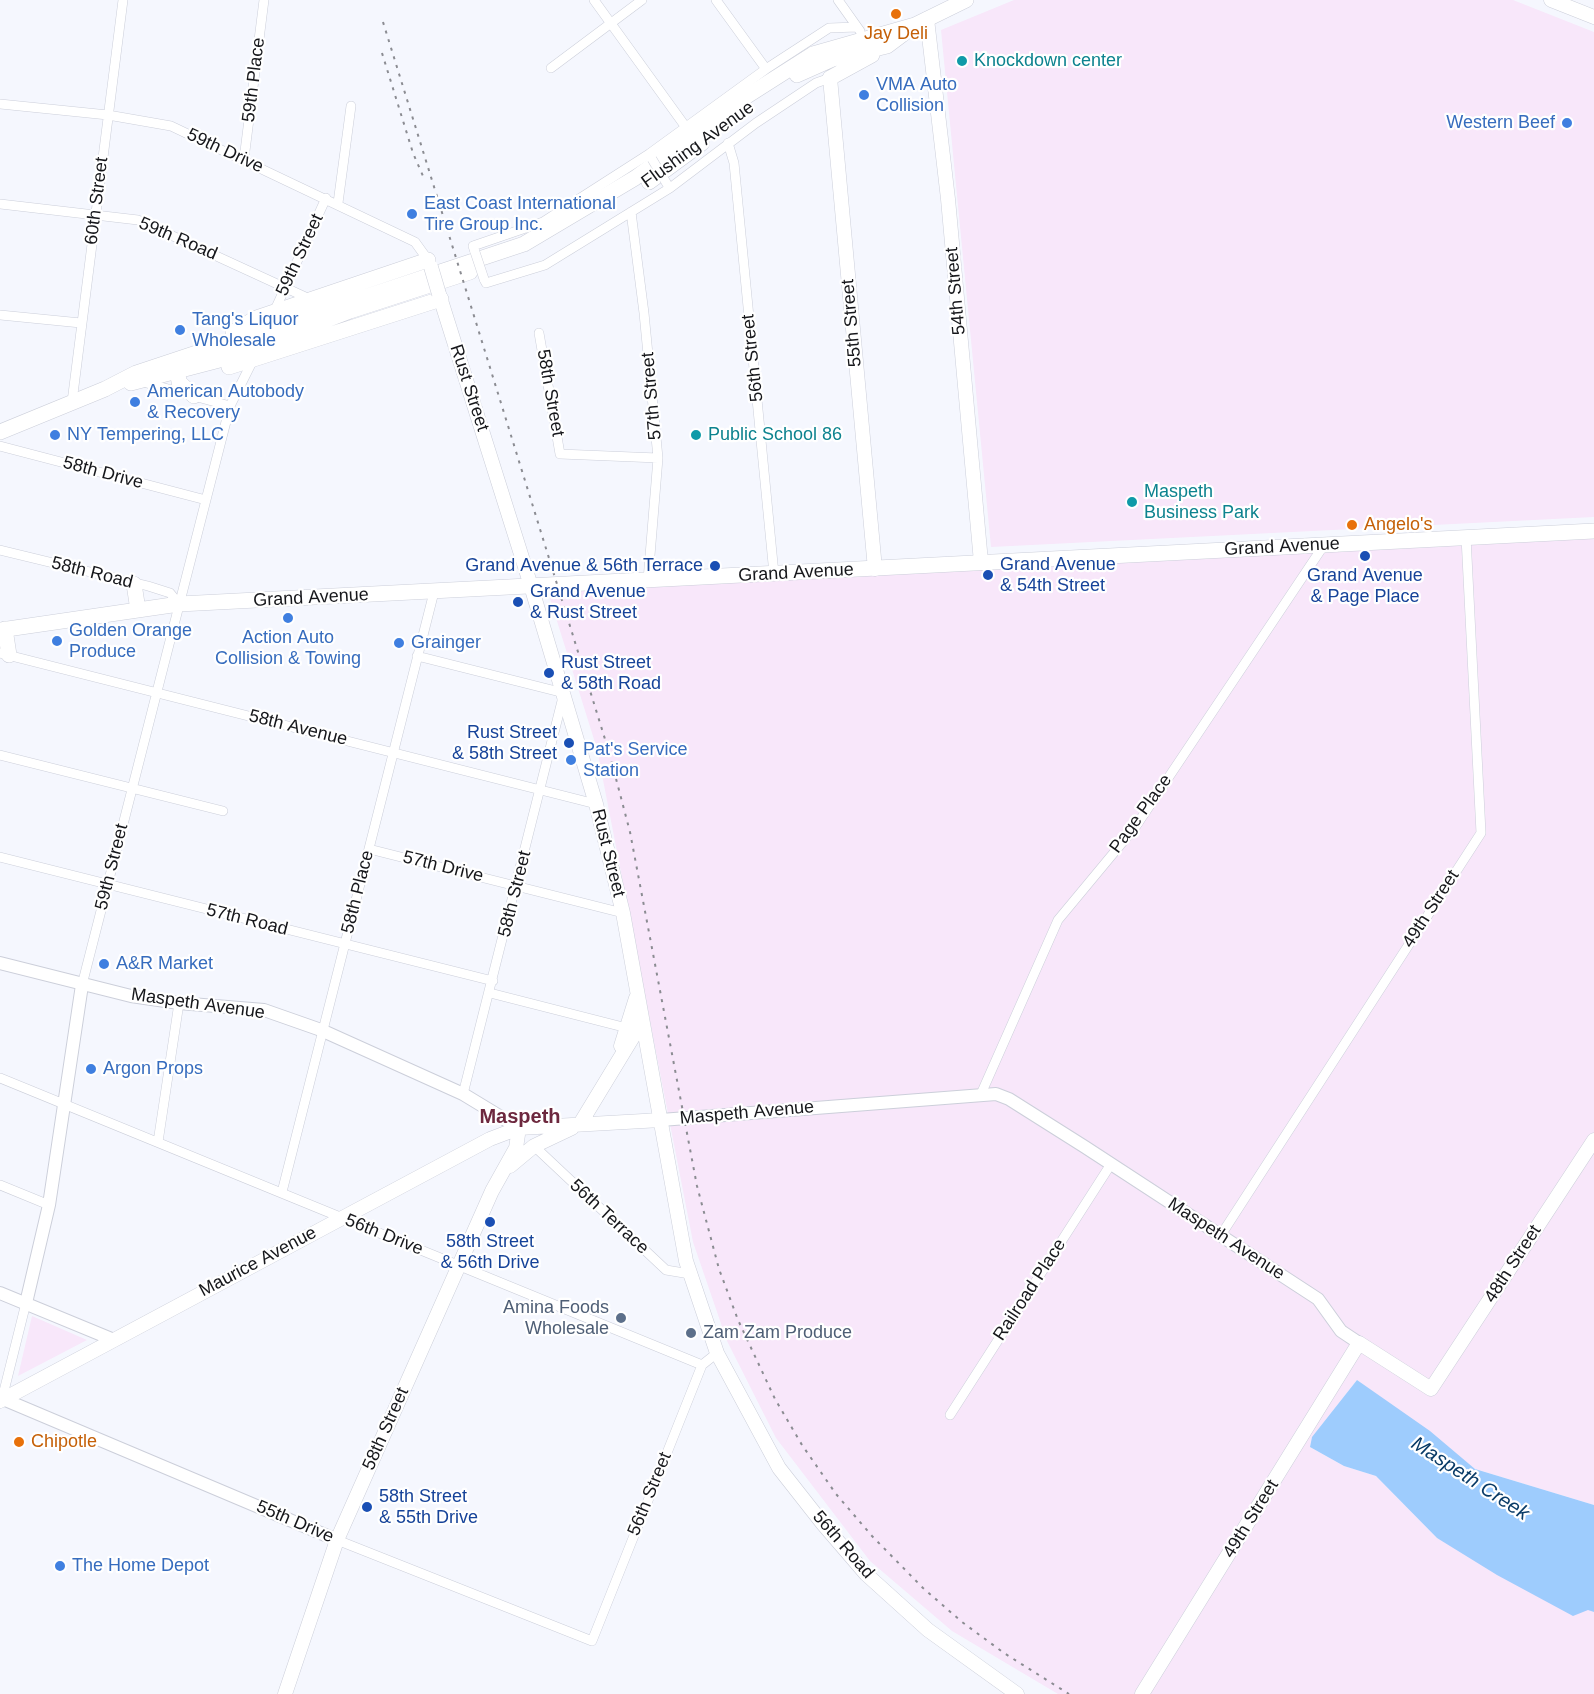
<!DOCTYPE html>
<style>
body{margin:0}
canvas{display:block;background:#f5f7fe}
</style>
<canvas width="1594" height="1694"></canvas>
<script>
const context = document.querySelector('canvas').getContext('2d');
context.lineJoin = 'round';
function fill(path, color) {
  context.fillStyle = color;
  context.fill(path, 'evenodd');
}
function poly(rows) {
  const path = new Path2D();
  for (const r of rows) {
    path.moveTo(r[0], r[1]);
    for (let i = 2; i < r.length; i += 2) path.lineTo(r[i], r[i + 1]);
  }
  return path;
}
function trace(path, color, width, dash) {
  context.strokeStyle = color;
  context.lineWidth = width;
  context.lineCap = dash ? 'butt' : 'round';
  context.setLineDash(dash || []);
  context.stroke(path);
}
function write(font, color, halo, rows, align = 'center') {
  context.font = font + ' Helvetica,sans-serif';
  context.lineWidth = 4.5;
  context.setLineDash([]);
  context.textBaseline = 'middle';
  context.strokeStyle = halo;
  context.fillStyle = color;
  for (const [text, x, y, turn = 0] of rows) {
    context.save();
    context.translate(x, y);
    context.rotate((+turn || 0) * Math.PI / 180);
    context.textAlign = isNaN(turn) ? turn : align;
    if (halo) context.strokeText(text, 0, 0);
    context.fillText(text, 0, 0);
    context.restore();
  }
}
fill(poly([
 [1014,0,1513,0,1594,32,1594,517,991,547,941,30],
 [1594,531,1594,1505,1475,1469,1357,1380,1312,1437,1310,1447,1344,1466,1376,1476,1437,1538,1594,1612,1594,1694,1058,1694,952,1631,870,1561,776,1438,727,1341,693,1242,597,749,546,586],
 [32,1316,87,1340,18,1376]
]), '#f8e7fa');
fill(poly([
 [1357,1380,1430,1431,1475,1469,1594,1505,1594,1612,1588,1610,1573,1616,1497,1575,1437,1538,1376,1476,1344,1466,1310,1447,1312,1437]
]), '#9eccfd');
const minor = poly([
 [594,0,685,126],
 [716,0,766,69],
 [838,0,860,31],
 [551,68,642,0],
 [0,104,108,115,171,126,415,242,428,260],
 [728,143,734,163,774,574],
 [244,159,264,0],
 [338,203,351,106],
 [0,204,138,220,312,300],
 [631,212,644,313,658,458,648,580],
 [475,252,473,246,543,222,649,154,766,69,829,28,857,27],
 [484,279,486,283,545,265,670,188,756,123,816,83,830,78],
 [274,312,326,198],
 [0,315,81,323],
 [539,333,560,454,658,458],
 [143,382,230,406],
 [72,402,123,0],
 [0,446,206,500],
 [0,550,148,586,170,593,179,604],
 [0,653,596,804],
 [417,656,564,693,463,1094],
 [0,755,223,811],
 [369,849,623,913],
 [0,857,493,981],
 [82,985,230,406,254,358],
 [490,993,627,1028],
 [0,1078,702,1365],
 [981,1094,1058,920,1136,826,1324,545],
 [158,1142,179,1003],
 [534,1146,666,1270,690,1274],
 [0,1185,49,1205],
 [282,1192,434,592],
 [1221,1235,1481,833,1466,537],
 [2,1399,26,1303],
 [950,1415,1111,1164],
 [337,1540,592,1641,702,1365,717,1353]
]);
const tertiary = poly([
 [0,963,131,996,179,1003,264,1010,321,1030,463,1094,519,1128],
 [661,1120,996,1094,1009,1099,1085,1147,1318,1299,1341,1331,1359,1343],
 [0,1293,114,1340],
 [26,1303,49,1205,82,985],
 [3,1399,337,1540]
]);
const secondary = poly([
 [1551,0,1594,17],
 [927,19,948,199,981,562],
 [830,78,875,569],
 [439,294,531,586,596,804,623,913,686,1261,717,1353,779,1468,823,1524,866,1574,928,1630,1017,1694],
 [621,1046,636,998],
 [580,1124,642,1022],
 [510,1166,534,1146,572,1128],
 [0,1401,490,1139,519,1128,661,1120],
 [285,1694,337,1540,492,1191,516,1148,519,1128],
 [1142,1694,1359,1343,1431,1389,1594,1140]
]);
const primary = poly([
 [797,75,833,59,887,46,915,25,966,0],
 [830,78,872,55],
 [649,182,702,143],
 [233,332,256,318,428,260],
 [177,365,179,382,194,396],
 [229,367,441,299],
 [131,383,227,358,350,311,470,272],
 [0,432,105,389,136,373,524,244,635,178,747,96,813,54,915,25],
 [134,584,138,610],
 [5,629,9,655],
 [0,630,179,604,1594,531]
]);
trace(minor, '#cccfda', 10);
trace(tertiary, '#cccfda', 14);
trace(secondary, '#cccfda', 15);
trace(primary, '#cccfda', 16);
trace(minor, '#fff', 9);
trace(tertiary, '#fff', 12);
trace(secondary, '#fff', 14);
trace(primary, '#fff', 15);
trace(poly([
 [383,22,609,752,630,832,697,1186,719,1269,738,1320,775,1399,802,1445,836,1494,872,1536,923,1588,962,1622,1004,1653,1069,1694],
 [382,53,413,153,423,176]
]), '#8b8c92', 2, [3, 6]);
const minorBridge = poly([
 [652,159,667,184],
 [475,252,484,279]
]);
const secondaryBridge = poly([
 [431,267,439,294]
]);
trace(minorBridge, '#cccfda', 10, []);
trace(secondaryBridge, '#cccfda', 15, []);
trace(minorBridge, '#fff', 9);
trace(secondaryBridge, '#fff', 14);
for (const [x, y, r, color] of [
 [896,14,6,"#e8710a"],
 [962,61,6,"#0f9aa8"],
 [864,95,6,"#3f7fe0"],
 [1567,123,6,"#3f7fe0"],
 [412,214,6,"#3f7fe0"],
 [180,330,6,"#3f7fe0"],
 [135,402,6,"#3f7fe0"],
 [55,435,6,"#3f7fe0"],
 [696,435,6,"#0f9aa8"],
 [1132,502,6,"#0f9aa8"],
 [1352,525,6,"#e8710a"],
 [1365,556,6,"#1a4fb4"],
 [715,566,6,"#1a4fb4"],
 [988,575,6,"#1a4fb4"],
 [518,602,6,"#1a4fb4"],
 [288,618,6,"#3f7fe0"],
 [57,641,6,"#3f7fe0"],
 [399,643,6,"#3f7fe0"],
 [549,673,6,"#1a4fb4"],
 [569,743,6,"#1a4fb4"],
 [571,760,6,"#3f7fe0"],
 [104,964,6,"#3f7fe0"],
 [91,1069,6,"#3f7fe0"],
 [490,1222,6,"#1a4fb4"],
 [621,1318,6,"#5c6f8a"],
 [691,1333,6,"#5c6f8a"],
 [19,1442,6,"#e8710a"],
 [367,1507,6,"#1a4fb4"],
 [60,1566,6,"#3f7fe0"]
]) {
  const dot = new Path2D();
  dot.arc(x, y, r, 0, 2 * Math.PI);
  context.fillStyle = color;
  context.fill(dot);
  trace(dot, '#fff', 2);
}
write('18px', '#c56008', '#fff', [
 ["Jay Deli",896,34,"center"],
 ["Angelo's",1364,525],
 ["Chipotle",31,1442]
], 'left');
write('18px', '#0d838f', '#fff', [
 ["Knockdown center",974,61],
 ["Public School 86",708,435],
 ["Maspeth",1144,492],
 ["Business Park",1144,513]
], 'left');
write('18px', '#16171b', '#fff', [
 ["59th Place",254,80,-83],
 ["Flushing Avenue",698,145,-36],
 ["59th Drive",225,151,25],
 ["60th Street",97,201,-83],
 ["59th Road",178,239,23],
 ["59th Street",300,255,-65],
 ["54th Street",956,291,-95],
 ["55th Street",852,323,-95],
 ["56th Street",753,358,-96],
 ["Rust Street",469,388,72],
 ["58th Street",550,393,80],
 ["57th Street",652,396,-95],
 ["58th Drive",103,473,15],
 ["Grand Avenue",1282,547,-3],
 ["58th Road",92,573,14],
 ["Grand Avenue",796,573,-3],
 ["Grand Avenue",311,598,-3],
 ["58th Avenue",298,728,14],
 ["Page Place",1141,814,-54],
 ["Rust Street",608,853,76],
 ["59th Street",112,867,-76],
 ["57th Drive",443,867,14],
 ["58th Place",358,892,-76],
 ["58th Street",515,894,-76],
 ["49th Street",1431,909,-57],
 ["57th Road",247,920,14],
 ["Maspeth Avenue",198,1004,8],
 ["Maspeth Avenue",747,1113,-5],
 ["56th Terrace",609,1217,43],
 ["56th Drive",384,1235,22],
 ["Maspeth Avenue",1226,1239,33],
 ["Maurice Avenue",258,1262,-28],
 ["48th Street",1513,1264,-57],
 ["Railroad Place",1030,1290,-57],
 ["58th Street",386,1429,-66],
 ["56th Street",650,1494,-68],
 ["49th Street",1251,1519,-58],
 ["55th Drive",295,1522,23],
 ["56th Road",843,1545,49]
]);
write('18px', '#366cbe', '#fff', [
 ["VMA Auto",876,85],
 ["Collision",876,106],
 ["Western Beef",1555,123,"right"],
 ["East Coast International",424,204],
 ["Tire Group Inc.",424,225],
 ["Tang's Liquor",192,320],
 ["Wholesale",192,341],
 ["American Autobody",147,392],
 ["& Recovery",147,413],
 ["NY Tempering, LLC",67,435],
 ["Golden Orange",69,631],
 ["Produce",69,652],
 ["Action Auto",288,638,"center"],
 ["Collision & Towing",288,659,"center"],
 ["Grainger",411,643],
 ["Pat's Service",583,750],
 ["Station",583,771],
 ["A&R Market",116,964],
 ["Argon Props",103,1069],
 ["The Home Depot",72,1566]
], 'left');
write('18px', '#164399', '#fff', [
 ["Grand Avenue",1000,565],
 ["& 54th Street",1000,586],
 ["Grand Avenue & 56th Terrace",703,566,"right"],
 ["Grand Avenue",1365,576,"center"],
 ["& Page Place",1365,597,"center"],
 ["Grand Avenue",530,592],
 ["& Rust Street",530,613],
 ["Rust Street",561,663],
 ["& 58th Road",561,684],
 ["Rust Street",557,733,"right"],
 ["& 58th Street",557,754,"right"],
 ["58th Street",490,1242,"center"],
 ["& 56th Drive",490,1263,"center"],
 ["58th Street",379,1497],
 ["& 55th Drive",379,1518]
], 'left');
write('18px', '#4e5e75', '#fff', [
 ["Amina Foods",609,1308],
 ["Wholesale",609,1329],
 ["Zam Zam Produce",703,1333,"left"]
], 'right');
write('bold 20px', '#6d283e', '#fff', [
 ["Maspeth",520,1117]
]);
write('italic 20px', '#093b67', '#fff', [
 ["Maspeth Creek",1470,1479,33]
]);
</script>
